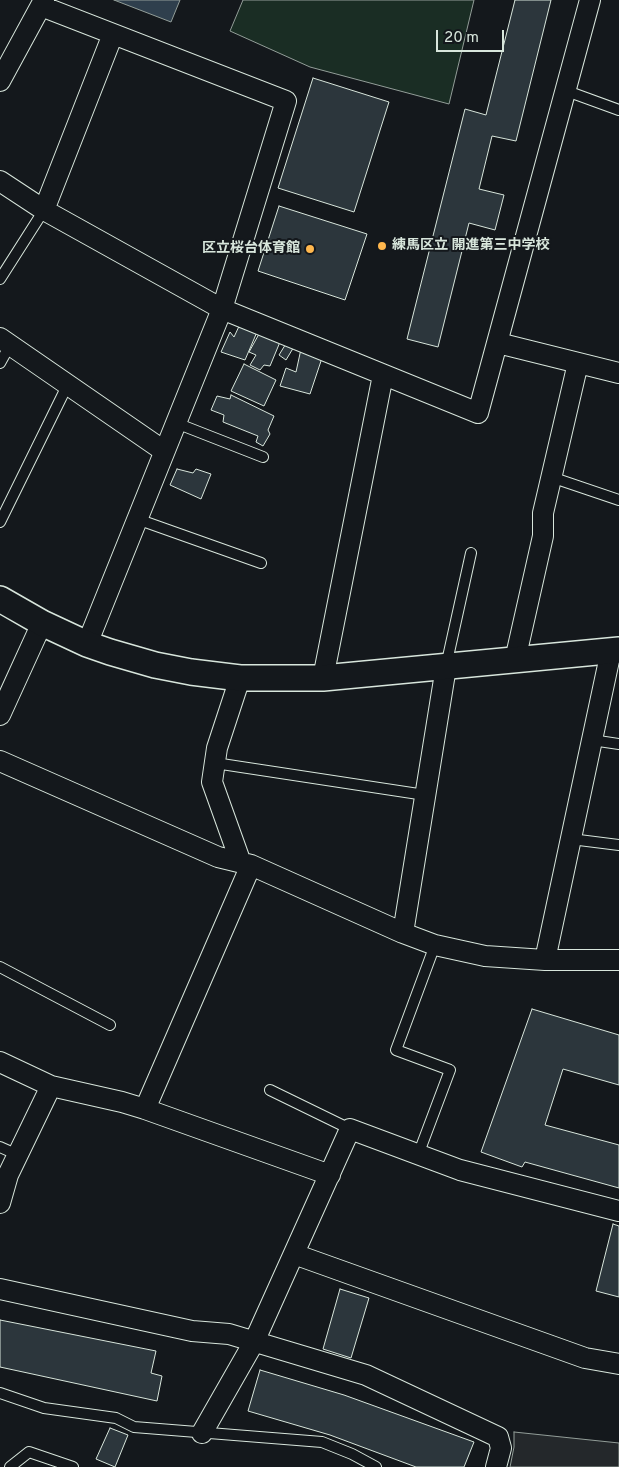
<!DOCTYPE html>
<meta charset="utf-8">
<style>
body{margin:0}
#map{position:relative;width:619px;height:1467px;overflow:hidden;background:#14181c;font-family:Overpass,sans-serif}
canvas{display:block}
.scale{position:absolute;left:436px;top:30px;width:68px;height:22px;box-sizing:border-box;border:2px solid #d8e6dc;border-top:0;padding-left:6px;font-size:15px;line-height:18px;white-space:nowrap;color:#d8e6dc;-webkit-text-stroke:4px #14181c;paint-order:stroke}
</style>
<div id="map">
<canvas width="619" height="1467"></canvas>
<div class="scale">20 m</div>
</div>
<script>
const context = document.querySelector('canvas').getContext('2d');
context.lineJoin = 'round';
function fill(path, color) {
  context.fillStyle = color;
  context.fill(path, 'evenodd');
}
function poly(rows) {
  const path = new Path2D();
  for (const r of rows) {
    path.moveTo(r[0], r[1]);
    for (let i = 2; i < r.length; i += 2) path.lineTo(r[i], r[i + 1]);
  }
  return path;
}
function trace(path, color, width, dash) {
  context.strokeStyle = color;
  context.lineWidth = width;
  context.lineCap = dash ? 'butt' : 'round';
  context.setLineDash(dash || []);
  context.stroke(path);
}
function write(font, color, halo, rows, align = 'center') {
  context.font = font + ' Overpass,"Noto Sans JP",sans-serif';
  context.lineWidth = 4;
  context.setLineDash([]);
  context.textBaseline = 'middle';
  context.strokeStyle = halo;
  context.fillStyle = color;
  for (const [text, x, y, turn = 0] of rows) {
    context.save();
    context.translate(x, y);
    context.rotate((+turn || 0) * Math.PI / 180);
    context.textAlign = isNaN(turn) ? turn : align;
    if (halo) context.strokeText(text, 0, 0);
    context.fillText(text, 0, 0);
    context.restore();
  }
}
const green = poly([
 [243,0,474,0,449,104,310,67,230,31,243,0]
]);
fill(green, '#1a2d24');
trace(green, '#939e99', 1);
const parking = poly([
 [514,1432,619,1443,619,1467,510,1467,514,1447,514,1432]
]);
fill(parking, '#24282b');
trace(parking, '#939e99', 1);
const water = poly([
 [114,0,180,0,171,22,114,0]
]);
fill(water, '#2f3f4d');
trace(water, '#939e99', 1);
const building = poly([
 [515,0,551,0,516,141,492,136,479,189,504,195,495,230,469,223,438,347,407,339,465,109,486,115,515,0],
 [313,78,389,102,354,212,278,188,313,78],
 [279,206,367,234,345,300,258,271,279,206],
 [241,322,257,332,245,360,221,352,230,332,234,337,241,322],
 [259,334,280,342,270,366,264,365,260,370,250,365,256,355,249,352,259,334],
 [287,342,295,345,286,360,279,355,287,342],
 [301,349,323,355,310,394,280,386,286,368,296,372,301,349],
 [244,364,276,380,264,406,231,391,244,364],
 [231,395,274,416,268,430,270,434,263,446,256,442,258,436,223,422,224,415,211,410,217,396,230,399,231,395],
 [177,469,193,473,196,469,211,474,201,499,170,485,177,469],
 [532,1009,619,1035,619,1085,563,1069,545,1125,619,1145,619,1188,525,1162,522,1167,481,1152,532,1009],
 [613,1224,619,1226,619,1297,596,1291,613,1224],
 [340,1289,369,1298,351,1358,323,1349,340,1289],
 [0,1320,156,1351,151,1373,162,1376,157,1401,0,1367,0,1320],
 [260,1370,344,1395,474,1442,464,1467,416,1467,330,1435,248,1411,260,1370],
 [110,1428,128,1435,115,1467,96,1459,110,1428]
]);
fill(building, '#2c363c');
trace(building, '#d8e6dc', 1);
const service = poly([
 [564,90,619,110],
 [0,279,44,210],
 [0,363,10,345],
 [176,423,263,457],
 [551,477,619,500],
 [137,519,261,563],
 [0,522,68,384],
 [446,666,471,553],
 [592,740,619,744],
 [215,763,425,795],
 [571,839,619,845],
 [0,967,110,1025],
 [270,1090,350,1129],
 [0,1147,18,1155],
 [418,1155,450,1070,396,1050,435,945],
 [0,1393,44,1408,116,1418,134,1427,322,1442,352,1454,376,1467],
 [10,1467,29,1452,73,1467]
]);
const minor = poly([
 [41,6,286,101,222,309,87,644],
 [0,81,44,0],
 [0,181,44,210,222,309,478,413,590,0],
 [44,210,113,34],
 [0,338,164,451],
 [498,343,619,373],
 [515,660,543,536,543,513,578,363],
 [240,678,217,748,212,782,241,863],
 [323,678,383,375],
 [0,715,42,623],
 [0,761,218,857,251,865,403,933,435,945,485,956,545,960,619,960],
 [403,933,446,667],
 [545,960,611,651],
 [0,1062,51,1086,8,1175,0,1203],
 [51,1086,122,1102,145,1109,330,1175],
 [145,1109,251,865],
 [294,1254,585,1358,619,1364],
 [0,1289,192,1331,229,1334,366,1375,498,1437,501,1448,496,1467],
 [202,1433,254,1342,350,1129,460,1170,619,1211]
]);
const tertiary = poly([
 [0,599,42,623,87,644,110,652,155,665,191,672,240,678,323,678,619,650]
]);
trace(service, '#d8e6dc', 12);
trace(minor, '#d8e6dc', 22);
trace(tertiary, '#d8e6dc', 28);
trace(service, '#14181c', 10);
trace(minor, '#14181c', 20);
trace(tertiary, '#14181c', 25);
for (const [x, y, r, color] of [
 [382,246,5,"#ffb74d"],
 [310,249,5,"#ffb74d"]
]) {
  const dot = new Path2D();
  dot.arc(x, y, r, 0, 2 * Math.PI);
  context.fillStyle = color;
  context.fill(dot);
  trace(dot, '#14181c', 2);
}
write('bold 14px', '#d8e6dc', '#14181c', [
 ["練馬区立 開進第三中学校",392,246],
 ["区立桜台体育館",300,249,"right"]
], 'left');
</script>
